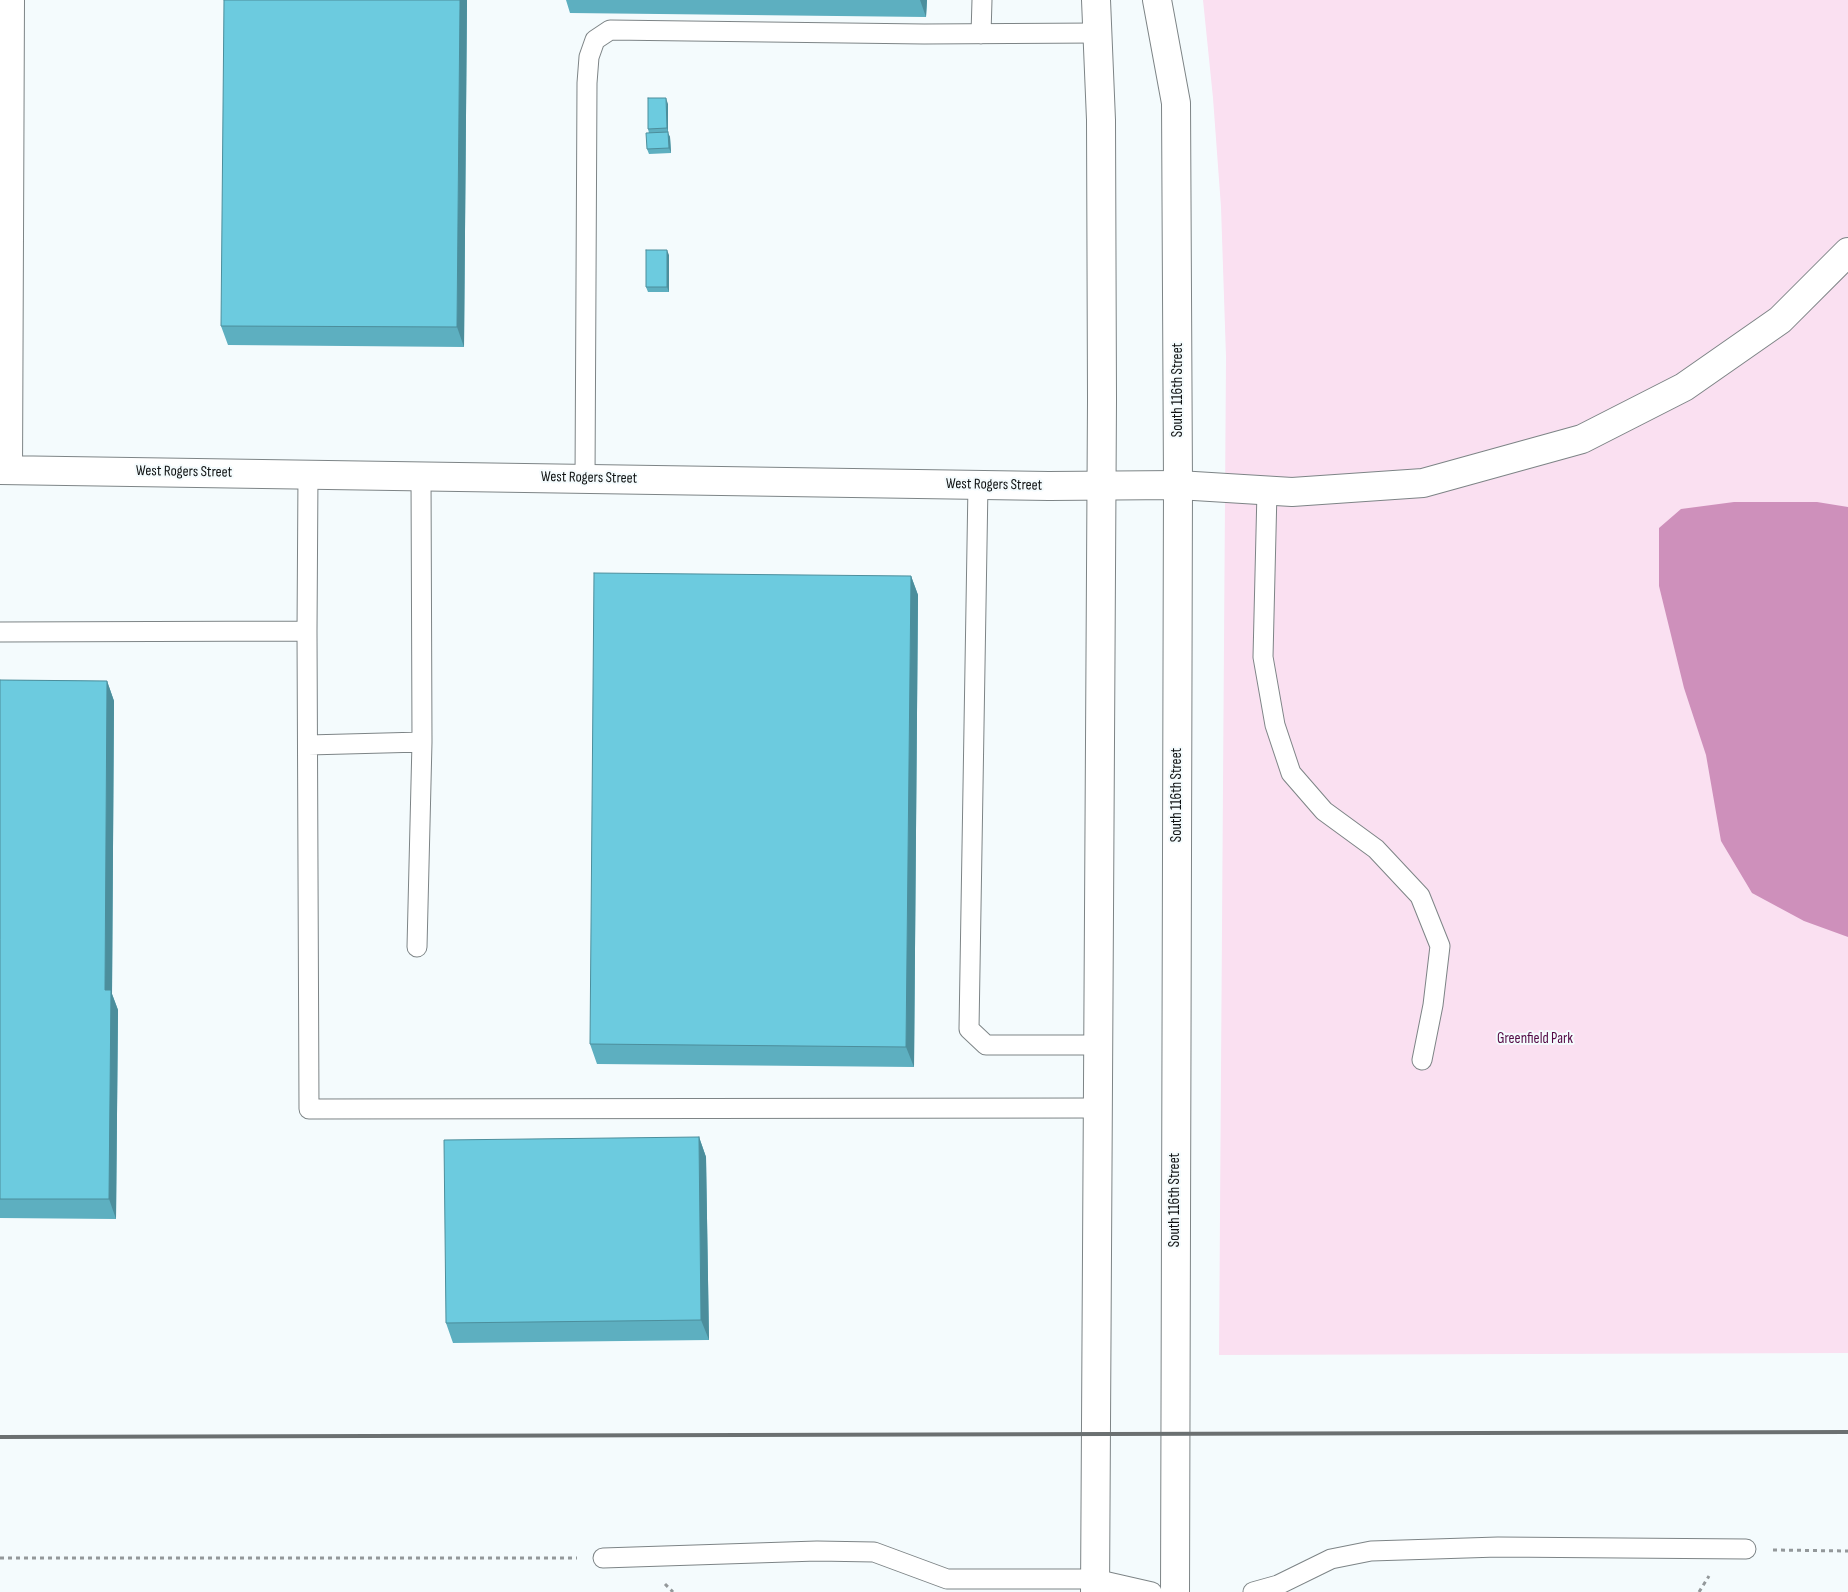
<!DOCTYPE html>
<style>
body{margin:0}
canvas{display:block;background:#f4fbfd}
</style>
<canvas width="1848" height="1592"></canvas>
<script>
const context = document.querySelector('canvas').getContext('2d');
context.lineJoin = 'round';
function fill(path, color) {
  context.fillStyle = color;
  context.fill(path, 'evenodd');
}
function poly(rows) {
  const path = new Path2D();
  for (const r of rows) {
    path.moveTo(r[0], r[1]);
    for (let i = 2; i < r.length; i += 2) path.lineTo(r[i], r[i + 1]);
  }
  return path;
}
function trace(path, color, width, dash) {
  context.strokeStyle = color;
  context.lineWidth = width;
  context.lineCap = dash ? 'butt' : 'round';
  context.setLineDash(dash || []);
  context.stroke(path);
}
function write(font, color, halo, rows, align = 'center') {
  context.font = font + ' "Sofia Sans Condensed",sans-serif';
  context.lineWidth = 4;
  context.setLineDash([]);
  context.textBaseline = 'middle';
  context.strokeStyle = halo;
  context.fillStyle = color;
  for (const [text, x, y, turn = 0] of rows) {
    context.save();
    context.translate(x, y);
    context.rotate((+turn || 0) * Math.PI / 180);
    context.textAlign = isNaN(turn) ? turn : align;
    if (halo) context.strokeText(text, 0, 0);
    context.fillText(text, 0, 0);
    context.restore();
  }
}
fill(poly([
 [1203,0,1848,0,1848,1353,1219,1355,1226,357,1221,207,1213,98]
]), '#fae0f1');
fill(poly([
 [1734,502,1817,502,1848,507,1848,937,1804,921,1752,893,1721,841,1706,755,1684,688,1659,586,1659,528,1681,509]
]), '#ce90bb');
const lane = poly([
 [981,34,982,0],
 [585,479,587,83,589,57,595,40,610,30,924,34,1097,33],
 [978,484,969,1029,986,1045,1098,1045],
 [1267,491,1263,657,1275,725,1291,773,1324,811,1376,849,1420,896,1440,946,1433,1005,1422,1060],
 [307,631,309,1109,1098,1108],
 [0,632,307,631,308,474],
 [308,745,422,742,421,475],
 [417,947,422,742],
 [603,1558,817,1551,874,1552,947,1579,1095,1579,1152,1592],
 [1253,1592,1278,1585,1331,1559,1371,1551,1498,1547,1746,1549]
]);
const street = poly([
 [0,470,1049,486,1178,485,1292,492,1423,483,1582,439,1684,387,1780,320,1848,252],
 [8,470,10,0]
]);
const secondary = poly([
 [1157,0,1176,103,1178,485,1175,1592],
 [1095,1592,1102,400,1101,120,1096,0]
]);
trace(lane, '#7d8486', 21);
trace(street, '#7d8486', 30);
trace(secondary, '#7d8486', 30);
trace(poly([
 [1773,1550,1848,1551],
 [0,1558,577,1558],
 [665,1584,673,1592],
 [1699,1592,1709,1576]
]), '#93989a', 3, [4, 4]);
trace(lane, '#fff', 19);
trace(street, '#fff', 28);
trace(secondary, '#fff', 28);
trace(poly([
 [0,1437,1848,1432]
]), '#6b7071', 4);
fill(poly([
 [467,0,464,347,228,345,221,326],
 [566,0,927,0,926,17,570,13],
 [668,104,668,133,670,137,671,153,649,154,647,149,649,133,648,129],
 [669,255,669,292,648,292,646,287],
 [911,576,918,595,914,1067,597,1064,590,1044],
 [0,680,107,681,114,701,112,994,118,1010,116,1219,0,1218],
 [699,1137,706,1157,709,1340,453,1343,446,1323]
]), '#5dafc0');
fill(poly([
 [460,0,467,0,464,347,457,327],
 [920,0,927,0,926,17],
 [666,98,668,104,668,133,670,137,671,153,669,148,668,132,667,128],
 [667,250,669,255,669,292,667,287],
 [911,576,918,595,914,1067,906,1047],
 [107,681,114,701,112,994,118,1010,116,1219,109,1199,105,990],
 [699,1137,706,1157,709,1340,701,1320]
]), '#4c8e9c');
const building = poly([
 [224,0,460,0,457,327,221,326,224,0],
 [648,98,666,98,667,128,648,129,648,98],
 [668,132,669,148,647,149,646,133,668,132],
 [646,250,667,250,667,287,646,287,646,250],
 [594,573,911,576,906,1047,590,1044,594,573],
 [0,680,107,681,105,990,111,990,109,1199,0,1199,0,680],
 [699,1137,701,1320,446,1323,444,1140,699,1137]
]);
fill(building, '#6ccbdf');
trace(building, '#4c8e9c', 1);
write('15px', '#0f1212', '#f4fbfd', [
 ["South 116th Street",1178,390,-90],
 ["West Rogers Street",184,472,1],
 ["West Rogers Street",589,478,1],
 ["West Rogers Street",994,485,1],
 ["South 116th Street",1177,795,-90],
 ["South 116th Street",1175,1200,-90]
]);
write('15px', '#530844', '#f4fbfd', [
 ["Greenfield Park",1535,1039]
]);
</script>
